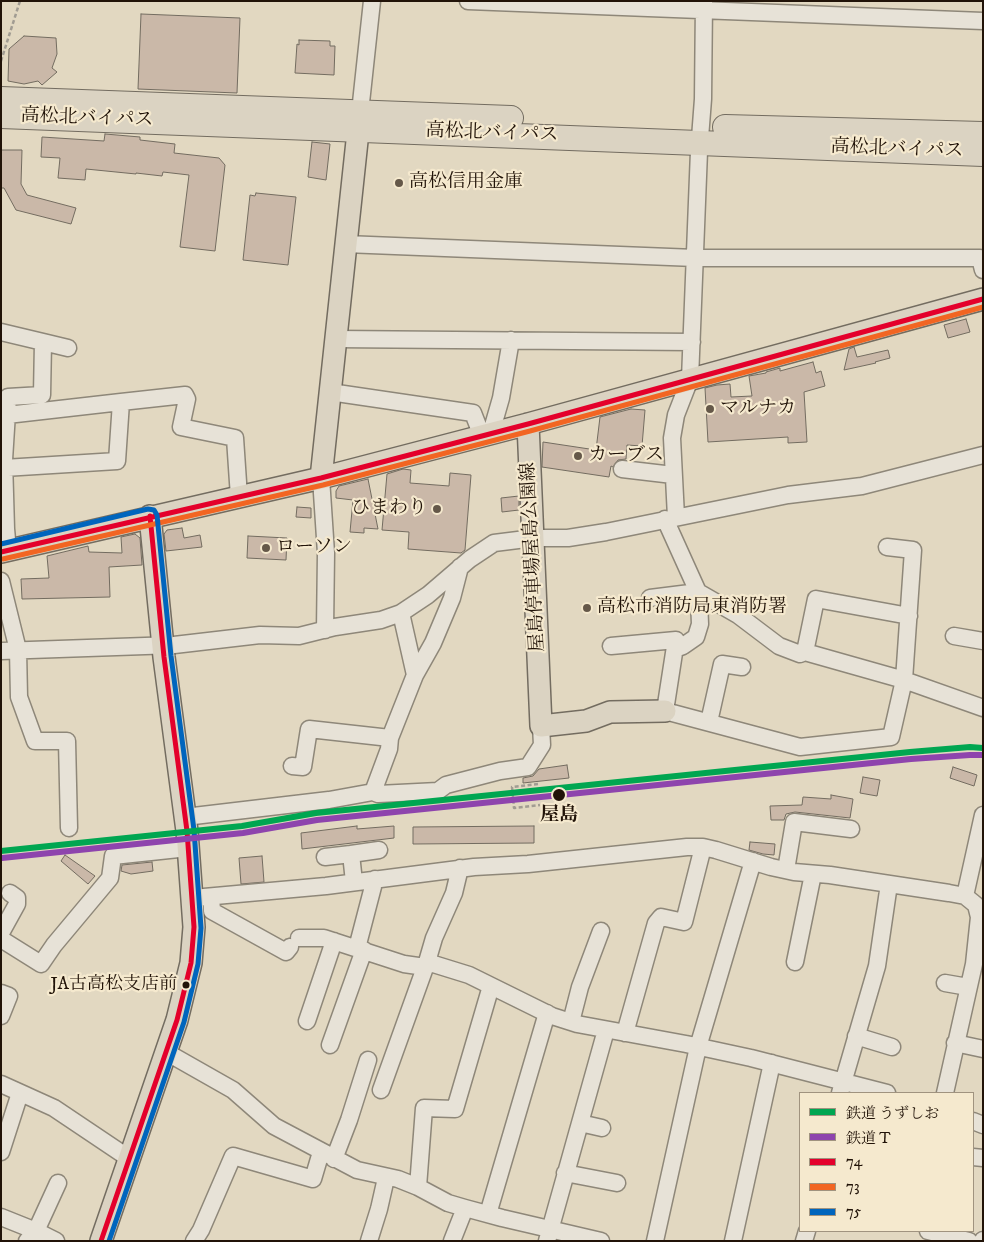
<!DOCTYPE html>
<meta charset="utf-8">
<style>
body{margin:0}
#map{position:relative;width:984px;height:1242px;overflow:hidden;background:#e2d8c1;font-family:"IM FELL DW Pica","Noto Serif JP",serif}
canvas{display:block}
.frame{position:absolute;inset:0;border:2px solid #211308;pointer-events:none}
.legend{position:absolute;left:799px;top:1092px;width:175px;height:140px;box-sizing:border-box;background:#f5e9ce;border:1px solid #a0937f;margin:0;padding:6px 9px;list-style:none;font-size:15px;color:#211308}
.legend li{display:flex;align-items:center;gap:10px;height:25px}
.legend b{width:25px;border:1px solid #a0937f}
</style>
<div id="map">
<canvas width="984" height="1242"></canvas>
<div class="frame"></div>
<ul class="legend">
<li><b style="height:6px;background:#00a651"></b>鉄道 うずしお</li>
<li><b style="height:6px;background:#8e44ad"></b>鉄道 T</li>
<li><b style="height:6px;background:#e4002b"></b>74</li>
<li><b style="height:6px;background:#f26522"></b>73</li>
<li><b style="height:6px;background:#0065bd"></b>75</li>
</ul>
</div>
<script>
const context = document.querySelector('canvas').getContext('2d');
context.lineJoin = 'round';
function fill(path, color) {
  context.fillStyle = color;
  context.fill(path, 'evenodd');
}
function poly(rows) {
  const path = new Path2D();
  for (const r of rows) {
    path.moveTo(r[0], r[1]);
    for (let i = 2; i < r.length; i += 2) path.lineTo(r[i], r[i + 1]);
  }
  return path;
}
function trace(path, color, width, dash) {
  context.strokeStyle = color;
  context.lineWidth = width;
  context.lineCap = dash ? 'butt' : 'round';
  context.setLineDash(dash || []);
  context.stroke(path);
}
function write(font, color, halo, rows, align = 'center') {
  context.font = font + ' "IM FELL DW Pica","Noto Serif JP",serif';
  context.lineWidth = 4.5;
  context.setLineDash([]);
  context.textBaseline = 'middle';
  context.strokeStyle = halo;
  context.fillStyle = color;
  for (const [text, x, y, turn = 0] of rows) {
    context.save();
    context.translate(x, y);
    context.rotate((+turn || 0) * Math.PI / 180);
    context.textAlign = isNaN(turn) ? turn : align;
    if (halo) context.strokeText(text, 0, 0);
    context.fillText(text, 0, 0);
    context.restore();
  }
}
const building = poly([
 [141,14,240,18,237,93,138,89,141,14],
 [24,36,56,38,57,54,52,68,57,72,42,85,38,81,24,84,8,81,9,49,24,36],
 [299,40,330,41,330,46,335,46,334,75,295,73,297,44,299,45,299,40],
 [105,134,140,137,140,140,175,144,174,153,219,158,225,165,215,251,180,247,189,175,163,172,162,176,136,173,136,174,86,169,85,180,58,178,60,158,41,157,42,137,104,141,105,134],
 [312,142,330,144,326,180,308,177,312,142],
 [1,150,22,150,21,184,27,195,76,208,71,224,16,210,4,188,1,188,1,150],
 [256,193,296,197,288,265,243,260,250,195,255,196,256,193],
 [966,319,970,332,948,338,944,325,966,319],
 [854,347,857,357,888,350,890,358,875,362,876,363,844,370,849,349,854,347],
 [813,362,816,373,821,371,825,386,804,392,807,442,788,443,788,437,708,442,705,388,717,385,730,384,731,397,752,396,749,376,766,373,766,372,780,368,780,371,813,362],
 [631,409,645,410,642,446,627,445,626,459,618,460,613,467,611,466,609,477,542,467,543,442,596,450,600,417,631,409],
 [403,469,411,470,410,483,449,486,450,473,471,475,465,550,461,553,408,549,409,532,382,530,387,474,403,469],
 [368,479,378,529,364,528,364,533,350,532,353,500,336,498,336,491,339,486,368,479],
 [519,496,519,510,502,512,501,498,519,496],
 [297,507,311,508,311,518,296,517,297,507],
 [182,528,184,538,200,535,202,547,166,551,164,534,167,530,182,528],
 [135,534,140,538,142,565,109,567,110,597,22,599,21,579,49,578,47,556,88,546,89,552,122,553,121,537,135,534],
 [248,536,287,538,286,560,247,558,248,536],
 [567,765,569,778,523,783,523,778,533,776,539,769,567,765],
 [953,767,977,775,974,786,950,778,953,767],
 [863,777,880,780,877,796,860,793,863,777],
 [831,795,853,799,850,818,795,812,786,814,784,820,771,820,770,806,802,805,803,797,831,799,831,795],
 [357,826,357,829,394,826,394,838,302,849,301,833,357,826],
 [534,826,534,843,413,844,413,827,534,826],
 [750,842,775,844,774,855,763,854,749,850,750,842],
 [65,855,95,876,88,884,61,861,65,855],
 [262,856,264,882,241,884,239,858,262,856],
 [152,862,153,871,131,874,121,871,122,865,152,862]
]);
fill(building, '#cab8a8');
trace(building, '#736c60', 1);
const minor = poly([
 [468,1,983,21],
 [360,112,372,1],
 [345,244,695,258,980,258,983,270],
 [1,332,43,342,42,395,8,397,4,460,6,529,8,550],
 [335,339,692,342],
 [43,342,68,348],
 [330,392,473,413,482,436],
 [121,402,185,395,187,399,181,427,235,438,239,497],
 [491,433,501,398,511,340],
 [4,468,117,461,121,402,7,415],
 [622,469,673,475],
 [321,478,326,553,325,630],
 [676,517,672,438,676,415,690,379,699,151,703,99,704,1],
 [665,519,698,592,699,600,700,624,696,637,683,646,675,649],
 [1,581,18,650,19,697,35,741,67,741,69,828],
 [650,598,698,592,738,615,779,646,800,654,805,652],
 [909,616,816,599,805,652,904,680,983,708],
 [954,636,983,641],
 [611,646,676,640,665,711,800,747,891,737,904,680,913,550,887,547],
 [1,651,174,645,260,635,299,636,335,627,381,620,401,613,428,595,470,559,494,543,534,538,568,538,606,532,788,495,862,486,983,455],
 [415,675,433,643,452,598,460,567],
 [709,722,722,664,742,667],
 [292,766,303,767,309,729,390,738,415,675,401,613],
 [373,792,389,749,390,738],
 [185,817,329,800,373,792,378,794,438,791,446,785,500,771,528,767,542,745,541,726],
 [351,854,379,850],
 [325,857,351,854,354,882],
 [460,868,454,893,434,938,427,962,469,975,552,1016,577,1024,686,1044,751,1058,887,1093],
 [786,870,794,822,851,829],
 [965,896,983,815],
 [211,897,212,911,286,952,290,947],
 [193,898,326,886,474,867,528,864,687,847,703,847,716,850,771,867,794,872,830,875,949,893,965,896,976,905,979,917,974,964,945,1093],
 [1,933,17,904,17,898,10,893],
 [299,938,324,938,404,964,425,967],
 [1,939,41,964,54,945,110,878,113,856,188,848],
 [357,948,375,879],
 [795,962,813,874],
 [945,983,968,987],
 [1,993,9,996,1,1016],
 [307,1021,334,941],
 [571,1022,580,987,601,931],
 [625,1033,656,923,661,917,684,922,703,847],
 [856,1036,892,1047],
 [955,1043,983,1049],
 [330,1045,364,950],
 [166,1052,233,1090,274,1126,357,1170,398,1179,418,1187,448,1203,465,1208,502,1218,601,1241],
 [1,1084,54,1108,130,1159],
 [381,1090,427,962],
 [840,1093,877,966,889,884],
 [973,1121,983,1125],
 [580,1123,602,1128],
 [1,1152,20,1093],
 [973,1157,983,1158],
 [334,1159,349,1120,368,1060],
 [565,1173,617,1183],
 [418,1187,424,1108,455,1109,491,986],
 [488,1214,547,1013],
 [1,1217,36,1231,56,1241],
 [928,1231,969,1241],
 [27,1241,36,1231,58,1183],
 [194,1241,201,1230,233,1156,313,1179,321,1152],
 [369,1241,379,1209,386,1178],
 [452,1241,465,1208],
 [547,1241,606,1030],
 [655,1241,698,1047,753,861],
 [733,1241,772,1063],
 [804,1241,807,1231],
 [983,1241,983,1240]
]);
const major = poly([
 [528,424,541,726,586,721,610,712,665,711],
 [321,478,360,113],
 [1,552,321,478,528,424,983,299],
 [101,1241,177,1020,191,963,194,927,187,831,164,657,150,516]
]);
const highway = poly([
 [1,99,511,118],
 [1,116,983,154],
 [725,127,983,134]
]);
trace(minor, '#8e8779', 19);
trace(major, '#736c60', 24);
trace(highway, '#736c60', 26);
trace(poly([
 [1,61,20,1],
 [538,784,512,787,514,808,540,805]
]), '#a19c92', 2.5, [4, 2.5]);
trace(minor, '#e7e2d7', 16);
trace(major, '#dbd3c2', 21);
trace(highway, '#dbd3c2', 24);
trace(poly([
 [1,552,321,478,528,424,983,299],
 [101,1241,177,1020,191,963,194,927,187,831,164,657,150,516]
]), '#e4002b', 5);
trace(poly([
 [3,559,323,485,530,431,983,307]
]), '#f26522', 5);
trace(poly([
 [1,544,148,509,154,510,157,515,171,656,194,830,201,928,198,964,184,1022,109,1241]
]), '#0065bd', 5);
trace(poly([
 [1,851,242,826,316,813,910,752,970,747,983,748]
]), '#00a651', 6);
trace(poly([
 [2,858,243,833,317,820,911,759,970,755,982,755]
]), '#8e44ad', 6);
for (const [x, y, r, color] of [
 [399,183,5,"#655849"],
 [710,409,5,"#655849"],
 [578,456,5,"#655849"],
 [437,509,5,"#655849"],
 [266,548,5,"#655849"],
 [587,608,5,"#655849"],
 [559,795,7,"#211308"],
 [186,985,4.5,"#211308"]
]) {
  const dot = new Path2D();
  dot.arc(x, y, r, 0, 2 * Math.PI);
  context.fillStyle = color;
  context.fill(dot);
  trace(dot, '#f5e9ce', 2);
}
write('18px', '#211308', '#f5e9ce', [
 ["JA古高松支店前",177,985]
], 'right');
write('19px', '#211308', '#f5e9ce', [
 ["高松北バイパス",87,119,2],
 ["高松北バイパス",492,134,2],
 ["高松北バイパス",897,150,2],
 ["屋島停車場屋島公園線",534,557,-93]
]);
write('19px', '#211308', '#f5e9ce', [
 ["高松信用金庫",409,183],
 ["マルナカ",720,409],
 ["カーブス",588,456],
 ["ひまわり",427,509,"right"],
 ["ローソン",276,548],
 ["高松市消防局東消防署",597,608]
], 'left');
write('bold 19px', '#211308', '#f5e9ce', [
 ["屋島",559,816]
]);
</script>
